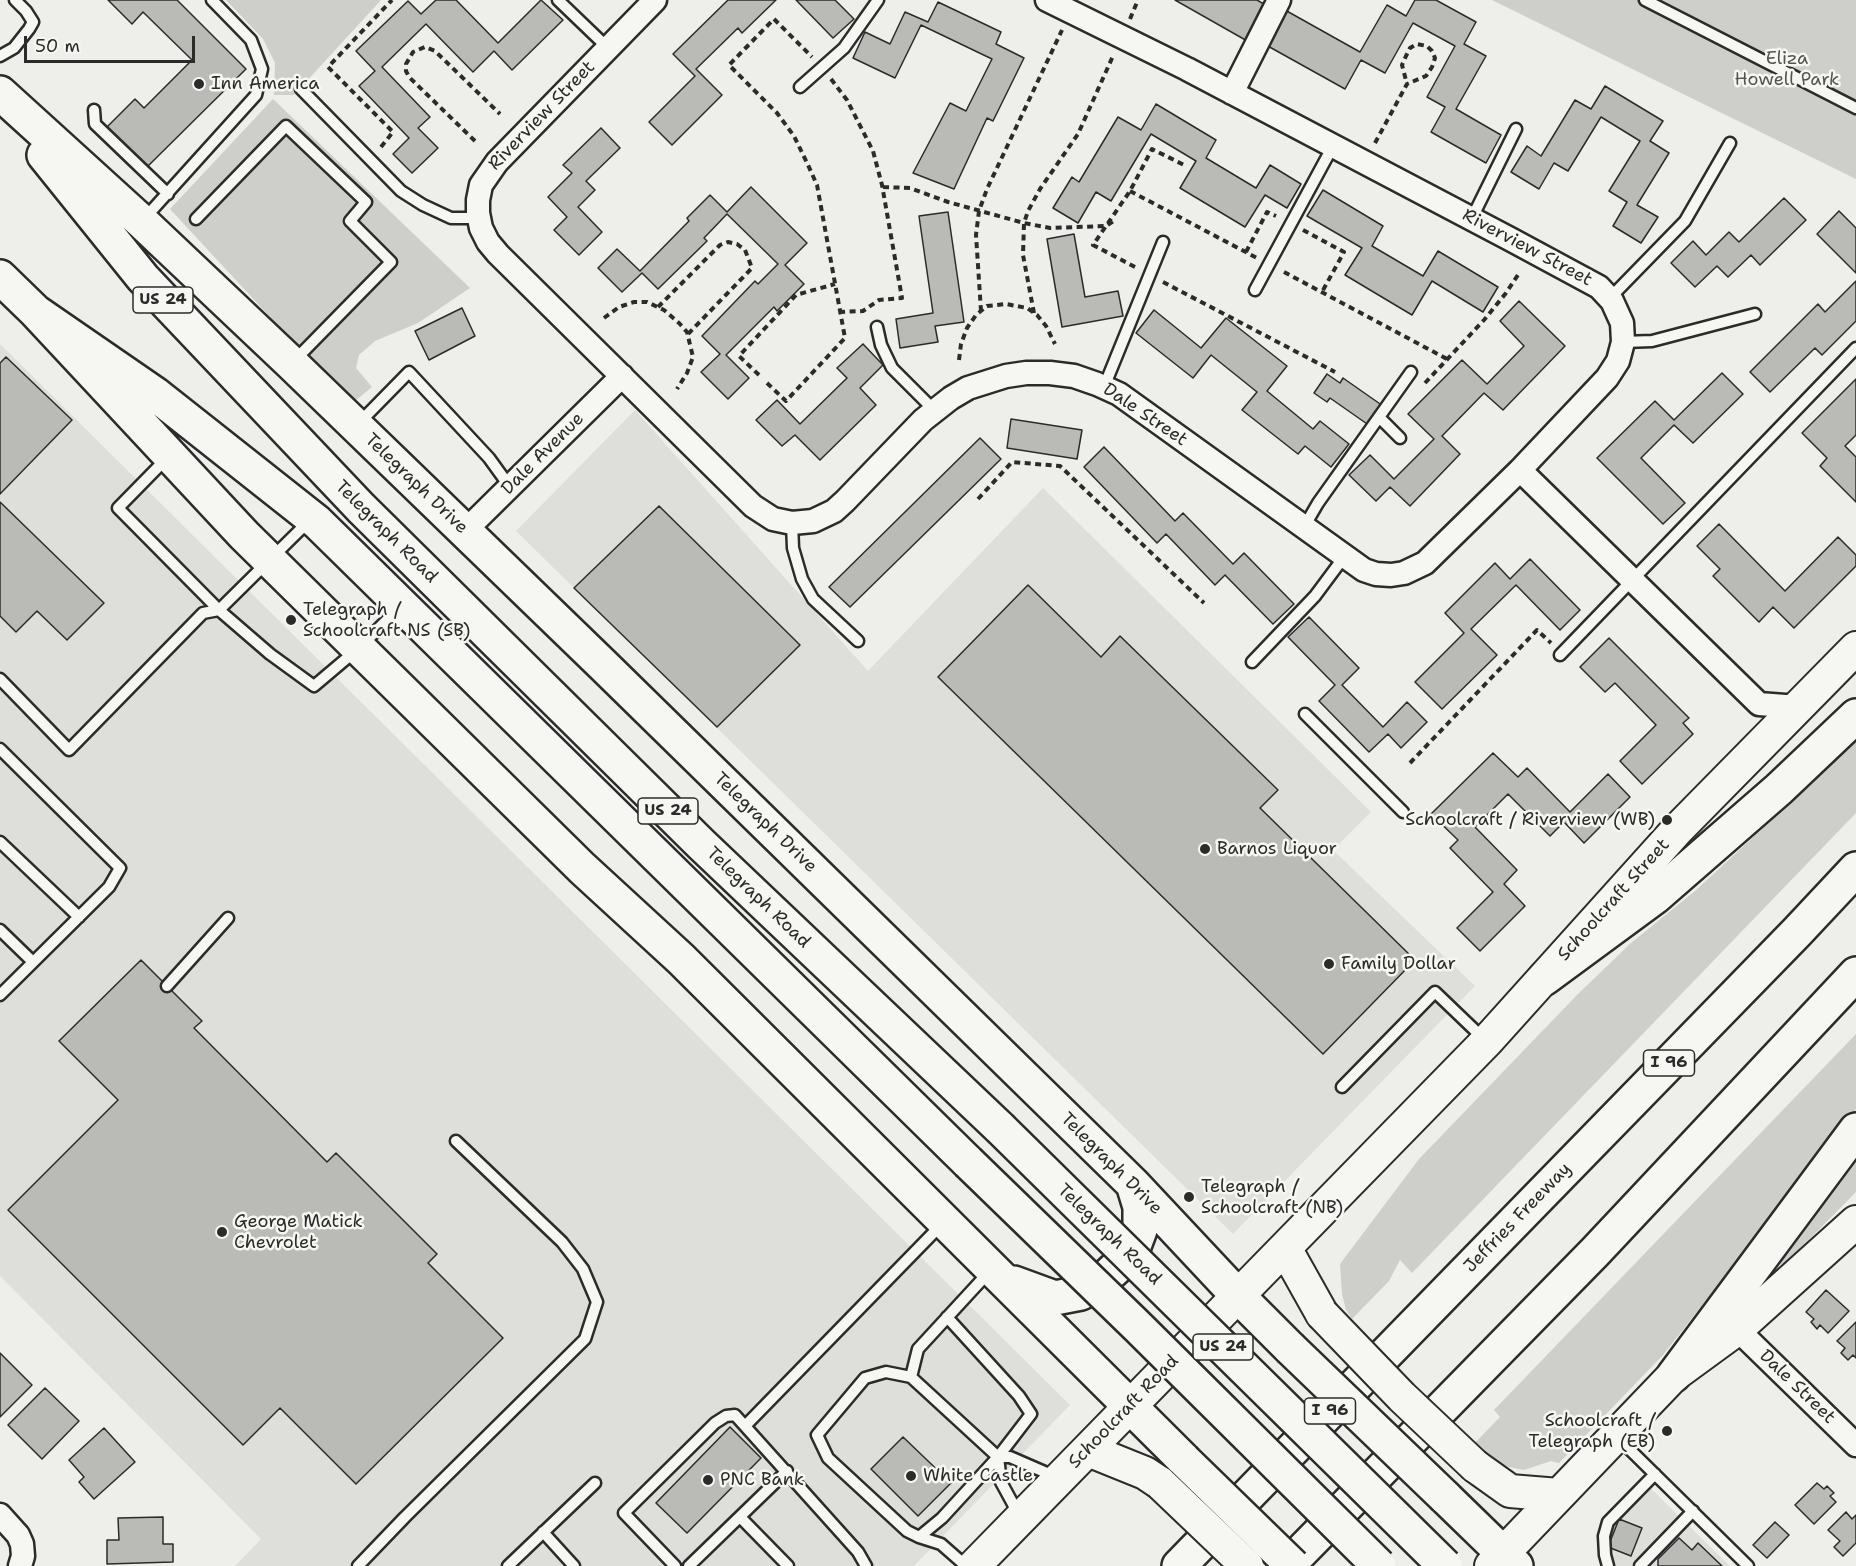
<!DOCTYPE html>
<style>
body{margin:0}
#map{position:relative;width:1856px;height:1566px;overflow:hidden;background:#eeeeea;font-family:"Shantell Sans",sans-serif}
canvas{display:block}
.scale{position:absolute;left:24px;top:36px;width:171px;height:27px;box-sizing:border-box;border:3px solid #2b2b2b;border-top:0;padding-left:8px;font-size:18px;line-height:21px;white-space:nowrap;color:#2b2b2b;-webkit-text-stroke:4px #f6f6f2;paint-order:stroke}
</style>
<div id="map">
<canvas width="1856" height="1566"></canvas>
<div class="scale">50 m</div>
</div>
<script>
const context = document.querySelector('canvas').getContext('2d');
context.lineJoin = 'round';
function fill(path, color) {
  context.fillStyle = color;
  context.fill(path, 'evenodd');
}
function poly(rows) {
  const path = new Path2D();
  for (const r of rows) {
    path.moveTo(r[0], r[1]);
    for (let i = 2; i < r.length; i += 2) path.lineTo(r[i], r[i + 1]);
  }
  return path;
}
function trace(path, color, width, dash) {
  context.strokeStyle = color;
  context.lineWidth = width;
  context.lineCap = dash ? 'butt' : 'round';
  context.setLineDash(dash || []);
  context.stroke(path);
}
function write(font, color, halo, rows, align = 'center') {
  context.font = font + ' "Shantell Sans",sans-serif';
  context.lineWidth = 5;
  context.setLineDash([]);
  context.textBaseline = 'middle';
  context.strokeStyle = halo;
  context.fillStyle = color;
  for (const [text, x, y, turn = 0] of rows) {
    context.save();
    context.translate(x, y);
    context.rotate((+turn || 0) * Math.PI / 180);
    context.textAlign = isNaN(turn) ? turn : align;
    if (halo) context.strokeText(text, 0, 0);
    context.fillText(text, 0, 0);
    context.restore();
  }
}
fill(poly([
 [0,344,1070,1405,914,1566,235,1566,261,1539,0,1276],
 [635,410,868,671,1043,488,1371,812,1333,850,1475,986,1233,1234,516,531],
 [1645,1483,1730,1566,1605,1566,1612,1517]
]), '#dededb');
fill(poly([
 [226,0,381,0,294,95,274,95,275,63,263,39],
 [1492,0,1856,0,1856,179],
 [273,99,470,288,418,323,375,341,359,355,356,368,372,387,355,401,344,397,170,209],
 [1856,736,1856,813,1412,1273,1400,1260,1389,1281,1352,1319,1346,1310,1342,1294,1340,1264,1419,1159,1578,994,1631,943,1695,891,1788,805],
 [1856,1034,1856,1109,1663,1355,1559,1463,1551,1461,1524,1470,1494,1464,1473,1445,1500,1417,1494,1410],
 [1856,1159,1856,1192,1783,1266,1778,1261]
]), '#cececa');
const building = poly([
 [108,0,177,0,246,69,146,168,106,128,135,99,144,108,192,60,143,12,132,24,108,0],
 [436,0,456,0,498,43,541,0,563,20,512,70,494,51,473,72,426,24,382,67,430,117,418,128,438,148,412,173,393,154,409,138,359,86,375,71,356,51,408,1,421,14,436,0],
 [728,0,776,0,742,33,738,28,696,69,722,95,672,145,649,122,695,76,673,54,728,0],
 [796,0,835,0,854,19,833,38,796,0],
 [1175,0,1257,0,1269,7,1249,42,1175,0],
 [1415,0,1436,0,1476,22,1464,44,1486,56,1456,109,1501,135,1486,163,1431,132,1445,107,1427,97,1455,46,1413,23,1385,73,1361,60,1345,89,1266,45,1285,10,1360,52,1387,5,1406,16,1415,0],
 [938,2,1001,32,996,44,1024,58,993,121,987,118,954,189,913,173,950,103,966,111,992,59,921,25,895,78,853,58,865,32,890,44,905,12,928,22,938,2],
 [1605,86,1663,121,1650,141,1669,153,1637,205,1658,217,1641,243,1613,226,1627,202,1609,191,1640,141,1601,117,1568,171,1554,163,1539,189,1511,172,1527,146,1541,156,1575,100,1591,109,1605,86],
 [1156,104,1216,140,1206,158,1256,188,1270,165,1301,184,1287,208,1265,195,1245,227,1180,188,1196,161,1151,134,1111,201,1096,192,1078,223,1053,208,1072,177,1079,182,1118,117,1141,130,1156,104],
 [601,128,620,148,586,181,595,190,578,207,602,232,579,255,554,230,567,217,548,197,572,173,563,165,601,128],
 [751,187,807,243,785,265,804,284,777,311,774,307,726,355,749,378,728,399,701,372,720,354,702,336,755,281,758,284,778,264,727,214,704,238,707,241,658,289,642,273,622,292,598,268,617,249,640,271,689,221,687,218,710,195,727,212,751,187],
 [1323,190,1383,226,1372,246,1423,276,1438,251,1498,287,1483,312,1432,281,1412,315,1345,275,1362,248,1307,216,1323,190],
 [1784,198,1806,220,1760,265,1751,255,1728,277,1717,266,1695,287,1671,263,1693,241,1706,255,1729,232,1739,242,1784,198],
 [1839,211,1856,228,1856,273,1817,234,1839,211],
 [948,212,964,322,935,326,938,342,900,348,896,319,933,313,919,216,948,212],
 [1074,234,1085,297,1118,291,1123,316,1062,327,1047,239,1074,234],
 [1856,281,1856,321,1822,355,1815,348,1770,392,1750,372,1818,304,1825,312,1856,281],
 [1519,301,1565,346,1503,410,1484,393,1442,436,1460,454,1410,506,1390,487,1376,501,1349,475,1370,455,1394,479,1434,439,1408,414,1462,360,1487,384,1524,346,1500,321,1519,301],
 [462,308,475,336,429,360,415,331,462,308],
 [1154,310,1201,348,1226,318,1287,366,1267,391,1313,429,1320,421,1349,444,1331,467,1305,446,1298,454,1242,410,1257,392,1211,355,1193,378,1136,333,1154,310],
 [863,344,883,365,860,388,876,405,820,460,795,435,782,446,756,420,777,400,800,424,847,378,837,368,863,344],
 [6,357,72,420,0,494,0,363,6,357],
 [1722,373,1743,394,1693,443,1674,425,1641,458,1685,503,1663,524,1597,458,1655,401,1674,420,1722,373],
 [1327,374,1340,383,1343,378,1383,406,1370,426,1330,398,1327,402,1314,393,1327,374],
 [1856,379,1856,435,1845,446,1856,457,1856,502,1820,466,1827,458,1802,433,1856,379],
 [1011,419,1082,430,1077,459,1007,448,1011,419],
 [980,438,1001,459,850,607,829,587,980,438],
 [1104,447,1175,521,1183,513,1233,564,1244,553,1294,604,1273,624,1225,575,1215,585,1166,534,1157,543,1084,467,1104,447],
 [0,502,104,603,67,640,37,611,16,632,0,616,0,502],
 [659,506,800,645,717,727,574,588,659,506],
 [1719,524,1785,591,1838,537,1856,555,1856,566,1794,628,1773,607,1759,622,1713,576,1720,569,1697,546,1719,524],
 [1530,559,1580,610,1560,630,1516,585,1471,629,1497,655,1442,709,1415,682,1464,633,1445,613,1495,563,1510,579,1530,559],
 [1028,585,1101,657,1120,636,1278,790,1260,808,1415,960,1323,1054,938,677,1028,585],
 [1309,617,1359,668,1342,685,1383,727,1407,702,1427,722,1401,748,1388,734,1369,752,1319,701,1335,685,1288,637,1309,617],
 [1609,638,1689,718,1683,723,1693,734,1642,784,1620,761,1656,725,1615,683,1605,692,1580,667,1609,638],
 [1493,753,1518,777,1527,768,1570,812,1608,774,1630,797,1584,843,1564,822,1550,836,1508,794,1475,827,1517,870,1504,884,1525,906,1480,951,1457,928,1493,892,1450,848,1458,840,1431,814,1493,753],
 [141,960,202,1021,194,1028,327,1162,336,1153,437,1254,428,1263,503,1338,356,1484,280,1408,243,1445,8,1210,118,1100,59,1041,141,960],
 [1826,1290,1849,1311,1828,1333,1820,1325,1817,1329,1811,1322,1814,1319,1806,1312,1826,1290],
 [1856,1322,1856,1358,1853,1355,1848,1360,1841,1353,1845,1348,1837,1341,1856,1322],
 [0,1353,32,1385,0,1417,0,1353],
 [45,1388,79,1421,42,1459,8,1425,45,1388],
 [730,1427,761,1458,687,1533,656,1503,730,1427],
 [104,1428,135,1462,94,1499,79,1482,84,1477,69,1460,104,1428],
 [903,1437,951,1483,918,1516,871,1469,903,1437],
 [1817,1483,1824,1489,1827,1486,1834,1493,1830,1496,1836,1502,1814,1524,1795,1505,1817,1483],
 [1846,1512,1852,1519,1856,1515,1856,1543,1843,1556,1834,1547,1840,1541,1828,1530,1846,1512],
 [163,1517,163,1544,173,1544,173,1562,107,1564,107,1540,119,1540,118,1518,163,1517],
 [1619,1519,1642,1528,1631,1556,1608,1547,1619,1519],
 [1775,1522,1789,1535,1767,1558,1753,1545,1775,1522],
 [1679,1538,1692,1550,1698,1543,1722,1566,1658,1566,1658,1559,1679,1538]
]);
fill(building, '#babab7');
trace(building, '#2b2b2b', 1.5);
const service = poly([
 [558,0,608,48],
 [1645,0,1856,108],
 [0,56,14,48,29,29,33,22,26,11,15,0],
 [800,87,844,48,878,0],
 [301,89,401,191,423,205,451,218,479,218],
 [94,110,95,124,168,194],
 [1472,218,1516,129],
 [144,219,256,95,262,69,251,40,212,0],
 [196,219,286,126,366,202,350,221,391,262,294,361],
 [1255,290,1333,146],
 [1610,298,1685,221,1730,143],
 [877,327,881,345,892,368,934,410],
 [1623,342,1652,341,1755,314],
 [1104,387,1163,242],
 [1379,417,1400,438],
 [359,423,409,372,489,458,510,487],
 [167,458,118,508,219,610,270,654,314,686,359,648,400,607],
 [792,523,793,548,802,579,813,599,858,641],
 [1304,527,1318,503,1411,372],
 [1560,655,1856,348],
 [1252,662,1315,596,1344,557],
 [0,679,69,750,203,613,219,610,310,520],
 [1305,714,1403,812],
 [0,749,120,868,109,887,0,995],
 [0,842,79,917],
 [0,930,33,962],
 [167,986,228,918],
 [1342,1087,1435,992,1484,1039],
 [989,1272,918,1349,911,1377,998,1457],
 [911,1377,886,1372,865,1378,817,1435,828,1458,907,1531,919,1537,942,1518,998,1457,1031,1414,1019,1396,947,1317],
 [746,1425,943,1223],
 [1617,1437,1748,1566],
 [1019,1515,1001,1482,998,1457,1010,1457,1056,1477],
 [740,1517,788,1566],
 [543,1532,574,1566],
 [919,1537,941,1544,966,1566],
 [358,1566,405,1517,585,1339,597,1302,583,1269,562,1242,456,1141],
 [508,1566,595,1483],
 [675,1566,624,1513,715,1423,726,1416,735,1415,858,1552,866,1566],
 [689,1566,787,1471],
 [1608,1566,1605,1555,1604,1536,1608,1522,1655,1474],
 [1640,1566,1693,1511]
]);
const minor = poly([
 [655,0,497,162,481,185,478,200,478,213,481,228,488,242,498,254,753,506,773,519,792,523,813,521,834,511,845,501,923,420,951,398,968,388,1006,376,1026,373,1050,373,1074,376,1097,384,1119,394,1364,570,1376,574,1391,575,1404,573,1425,563,1520,470,1607,378,1618,361,1623,342,1622,323,1612,301,1599,287,1510,239,1187,69,1047,0],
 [1232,93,1279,0],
 [1520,470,1759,704,1798,707],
 [465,531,622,376],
 [1737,1329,1856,1445],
 [0,1515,18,1535,22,1544,23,1556,20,1566]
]);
const secondary = poly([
 [1285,1248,1322,1314],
 [1088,1450,1145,1473,1160,1483],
 [1475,1466,1510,1491,1559,1495],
 [974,1566,1487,1041,1677,830,1856,648],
 [1491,1566,1674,1375,1737,1329,1856,1222]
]);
const primary = poly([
 [0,93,142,222,291,363,603,665,1133,1184,1238,1296,1290,1348],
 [44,155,143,278,361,508,701,844,1000,1128],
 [0,277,36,312,155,394,317,522,968,1162],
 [36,312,244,535,582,868,681,959,1184,1460],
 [1014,1283,1055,1298,1081,1293,1105,1278,1131,1254,1140,1230,1140,1207,1133,1184],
 [1445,1497,1516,1566]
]);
const motorway = poly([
 [1545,978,1655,897,1779,789,1856,716],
 [1674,1375,1856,1130],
 [1179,1566,1797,932,1856,869],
 [1287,1566,1595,1252,1856,974]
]);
trace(service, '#2b2b2b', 15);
trace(minor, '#2b2b2b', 27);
trace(secondary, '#2b2b2b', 36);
trace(primary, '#2b2b2b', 38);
trace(motorway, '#2b2b2b', 38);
trace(poly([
 [1130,19,1138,0],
 [831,79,847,100,873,151,882,185,902,298,879,300,863,311,840,312],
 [475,141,409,77,406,71,406,64,413,52,425,47,435,51,500,114],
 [1375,143,1407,84,1426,76,1432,67,1435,58,1432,51,1427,46,1417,44,1410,48,1406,56,1402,65,1407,84],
 [381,147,393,132,328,67,392,0],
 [883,187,910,188,948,202,1024,223,1050,228,1106,226,1115,220],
 [1130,191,1257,258],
 [1303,230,1344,252,1322,292],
 [1246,252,1267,212,1276,216],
 [1135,267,1093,245,1130,191,1152,149,1184,165],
 [1284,272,1447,359],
 [1163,282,1335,372],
 [658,307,720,245,728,242,737,244,745,250,752,268,687,335],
 [981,311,976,235,979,211,987,189,1062,30],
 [1034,313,1023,255,1024,223,1028,211,1040,189,1078,134,1113,56],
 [604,318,619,307,634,302,647,302,664,310,679,323,687,332,693,357,687,373,677,389],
 [959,360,961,344,967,328,976,315,987,306,1006,304,1027,308,1037,315,1046,326,1055,344],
 [759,375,739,356,796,295,835,284],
 [767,383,786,401,845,338,817,185,808,165,794,136,777,113,729,65,774,19,812,57],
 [1425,383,1484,320,1506,293,1520,272],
 [978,499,1012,462,1060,466,1204,603],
 [1410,763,1537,630,1551,643]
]), '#2b2b2b', 4, [6, 4.5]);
trace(service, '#f6f6f2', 10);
trace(minor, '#f6f6f2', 22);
trace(secondary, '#f6f6f2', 32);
trace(primary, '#f6f6f2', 33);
trace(motorway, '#f6f6f2', 33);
const secondaryBridge = poly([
 [1322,1314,1402,1397,1475,1466],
 [1160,1483,1247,1566]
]);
const primaryBridge = poly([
 [1000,1128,1445,1566],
 [968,1162,1137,1326,1379,1566],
 [1290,1348,1445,1497],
 [1184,1460,1293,1566]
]);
trace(secondaryBridge, '#2b2b2b', 36, []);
trace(primaryBridge, '#2b2b2b', 38, []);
trace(secondaryBridge, '#f6f6f2', 32);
trace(primaryBridge, '#f6f6f2', 33);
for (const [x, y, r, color] of [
 [199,84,6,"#2b2b2b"],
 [291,620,6,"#2b2b2b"],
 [1667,820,6,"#2b2b2b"],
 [1205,849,6,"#2b2b2b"],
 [1329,964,6,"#2b2b2b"],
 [1189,1197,6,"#2b2b2b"],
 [222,1232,6,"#2b2b2b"],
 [1667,1431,6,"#2b2b2b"],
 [911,1476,6,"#2b2b2b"],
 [708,1480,6,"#2b2b2b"]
]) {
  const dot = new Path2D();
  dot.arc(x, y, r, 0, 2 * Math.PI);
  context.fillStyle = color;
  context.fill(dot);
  trace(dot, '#f6f6f2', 2);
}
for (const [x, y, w] of [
 [163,300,60],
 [668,811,60],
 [1669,1063,51],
 [1223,1347,60],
 [1330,1411,51]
]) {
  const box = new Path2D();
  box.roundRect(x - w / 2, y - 13, w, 26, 4.5);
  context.fillStyle = '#f6f6f2';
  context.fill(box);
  trace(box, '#2b2b2b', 1.5);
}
write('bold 16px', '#2b2b2b', null, [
 ["US 24",163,300],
 ["US 24",668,811],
 ["I 96",1669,1063],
 ["US 24",1223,1347],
 ["I 96",1330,1411]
]);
write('18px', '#545453', '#f6f6f2', [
 ["Eliza",1787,59],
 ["Howell Park",1787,80]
]);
write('18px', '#2b2b2b', '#f6f6f2', [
 ["Inn America",211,84],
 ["Telegraph /",303,610],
 ["Schoolcraft NS (SB)",303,631],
 ["Schoolcraft / Riverview (WB)",1655,820,"right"],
 ["Barnos Liquor",1217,849],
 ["Family Dollar",1341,964],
 ["Telegraph /",1201,1187],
 ["Schoolcraft (NB)",1201,1208],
 ["George Matick",234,1222],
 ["Chevrolet",234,1243],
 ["Schoolcraft /",1655,1421,"right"],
 ["Telegraph (EB)",1655,1442,"right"],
 ["White Castle",923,1476],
 ["PNC Bank",720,1480]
], 'left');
write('18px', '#2b2b2b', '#f6f6f2', [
 ["Riverview Street",542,116,-46],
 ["Riverview Street",1527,248,28],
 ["Dale Street",1145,415,34],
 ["Dale Avenue",543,454,-45],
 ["Telegraph Drive",416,484,44],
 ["Telegraph Road",386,532,45],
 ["Telegraph Drive",765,823,44],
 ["Telegraph Road",758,898,44],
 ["Schoolcraft Street",1614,900,-48],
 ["Telegraph Drive",1111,1164,45],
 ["Jeffries Freeway",1518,1218,-46],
 ["Telegraph Road",1109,1235,44],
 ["Dale Street",1797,1387,44],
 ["Schoolcraft Road",1124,1412,-46]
]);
</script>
